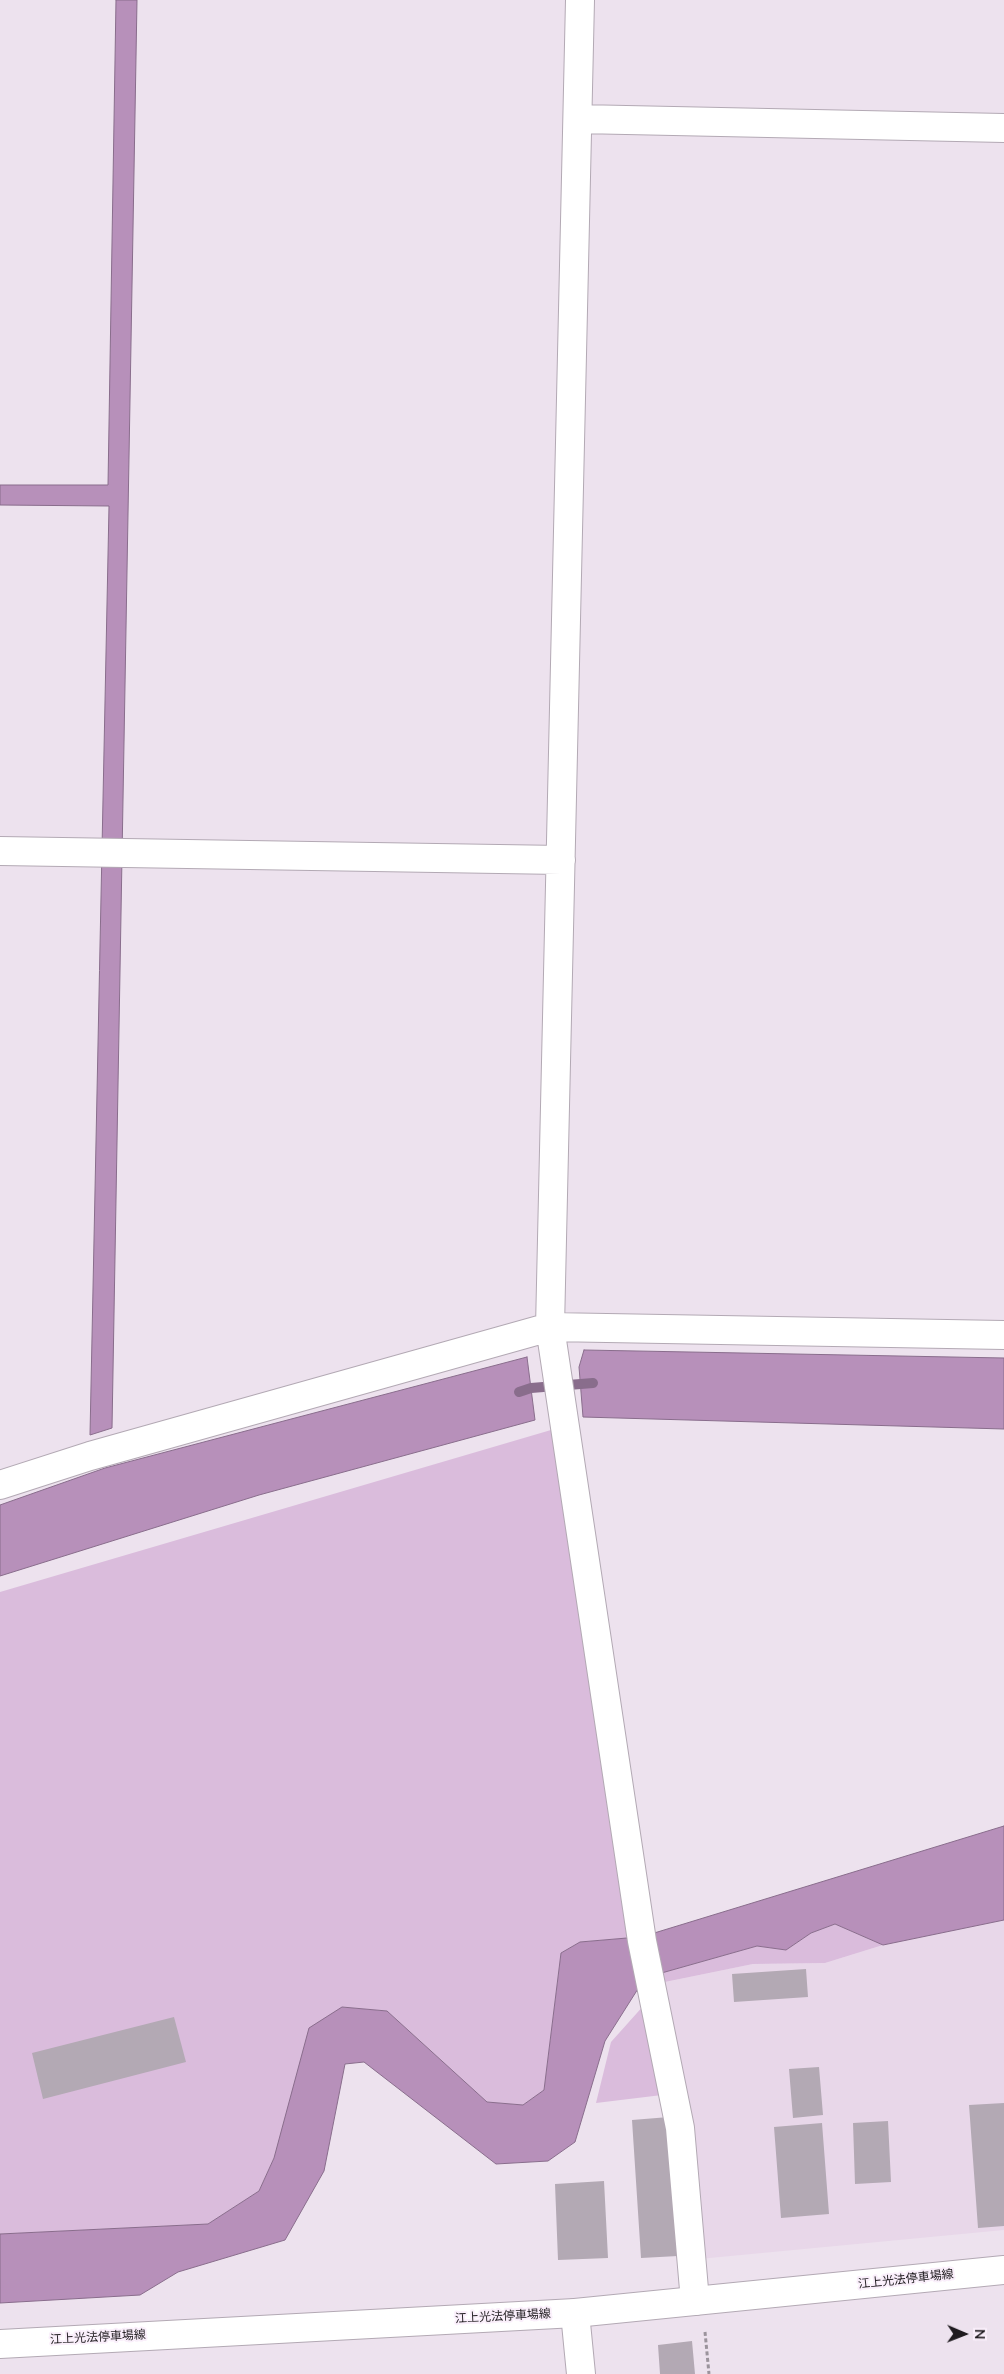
<!DOCTYPE html>
<meta charset="utf-8">
<style>
body{margin:0}
#map{position:relative;width:1004px;height:2374px;overflow:hidden;background:#ede2ee;font-family:"Nunito Sans",sans-serif}
canvas{display:block}
.north{position:absolute;left:939px;top:2309px;width:50px;height:50px;-webkit-text-stroke:4px #faeffb;paint-order:stroke;rotate:91deg;font-size:14px;font-weight:700;line-height:20px;text-align:center;color:#1f1b1f}
.north::after{content:'';display:block;margin:auto;width:18px;height:22px;background:#1f1b1f;clip-path:polygon(50% 0,100% 100%,50% 72%,0 100%)}
</style>
<div id="map">
<canvas width="1004" height="2374"></canvas>
<div class="north">N</div>
</div>
<script>
const context = document.querySelector('canvas').getContext('2d');
context.lineJoin = 'round';
function fill(path, color) {
  context.fillStyle = color;
  context.fill(path, 'evenodd');
}
function poly(rows) {
  const path = new Path2D();
  for (const r of rows) {
    path.moveTo(r[0], r[1]);
    for (let i = 2; i < r.length; i += 2) path.lineTo(r[i], r[i + 1]);
  }
  return path;
}
function trace(path, color, width, dash) {
  context.strokeStyle = color;
  context.lineWidth = width;
  context.lineCap = dash ? 'butt' : 'round';
  context.setLineDash(dash || []);
  context.stroke(path);
}
function write(font, color, halo, rows, align = 'center') {
  context.font = font + ' "Nunito Sans","Noto Sans JP",sans-serif';
  context.lineWidth = 4;
  context.setLineDash([]);
  context.textBaseline = 'middle';
  context.strokeStyle = halo;
  context.fillStyle = color;
  for (const [text, x, y, turn = 0] of rows) {
    context.save();
    context.translate(x, y);
    context.rotate((+turn || 0) * Math.PI / 180);
    context.textAlign = isNaN(turn) ? turn : align;
    if (halo) context.strokeText(text, 0, 0);
    context.fillText(text, 0, 0);
    context.restore();
  }
}
fill(poly([
 [1004,1920,1004,2230,699,2259,660,1983,753,1964,825,1963,883,1945]
]), '#e8d7e9');
fill(poly([
 [551,1430,627,1938,580,1942,561,1953,544,2090,523,2105,487,2102,387,2011,342,2007,259,2191,208,2224,0,2234,0,1592],
 [835,1924,883,1945,825,1963,753,1964,660,1983,658,1974,757,1946,786,1950,811,1933],
 [645,2004,662,2095,596,2103,611,2042]
]), '#dabcdc');
const water = poly([
 [116,0,137,0,112,1428,90,1435,109,506,0,505,0,485,108,485,116,0],
 [584,1350,1004,1358,1004,1429,583,1417,579,1367,584,1350],
 [527,1357,535,1420,259,1495,0,1576,0,1505,105,1468,527,1357],
 [1004,1826,1004,1920,883,1945,835,1924,811,1933,786,1950,757,1946,658,1974,641,1984,605,2041,575,2142,548,2161,496,2164,364,2062,345,2064,324,2171,285,2240,178,2272,140,2295,0,2303,0,2234,208,2224,259,2191,274,2158,309,2028,342,2007,387,2011,487,2102,523,2105,544,2090,561,1953,580,1942,627,1938,634,1952,651,1934,1004,1826]
]);
fill(water, '#b790ba');
trace(water, '#896d8c', 1);
trace(poly([
 [519,1392,531,1388,593,1383]
]), '#896d8c', 10);
fill(poly([
 [806,1969,808,1997,734,2002,732,1974],
 [174,2017,186,2062,43,2099,32,2053],
 [819,2067,823,2115,793,2118,789,2069],
 [1004,2103,1004,2226,978,2228,969,2105],
 [669,2117,678,2256,641,2258,632,2120],
 [888,2121,891,2182,855,2184,853,2123],
 [822,2123,829,2214,781,2218,774,2127],
 [604,2181,608,2258,558,2260,555,2184],
 [692,2341,695,2374,660,2374,658,2345]
]), '#b3a9b4');
const minor = poly([
 [580,0,550,1327,642,1941,680,2128,695,2301],
 [579,119,1004,128],
 [0,851,561,860],
 [0,1485,90,1456,550,1327,1004,1335],
 [575,2313,581,2374]
]);
const major = poly([
 [0,2344,575,2313,1004,2270]
]);
trace(minor, '#b3a9b4', 30);
trace(major, '#b3a9b4', 30);
trace(poly([
 [705,2332,709,2374]
]), '#9b939c', 3, [4, 2.5]);
trace(minor, '#fff', 28);
trace(major, '#fff', 28);
write('12px', '#1f1b1f', '#faeffb', [
 ["江上光法停車場線",906,2280,-6],
 ["江上光法停車場線",503,2317,-3],
 ["江上光法停車場線",98,2338,-3]
]);
</script>
